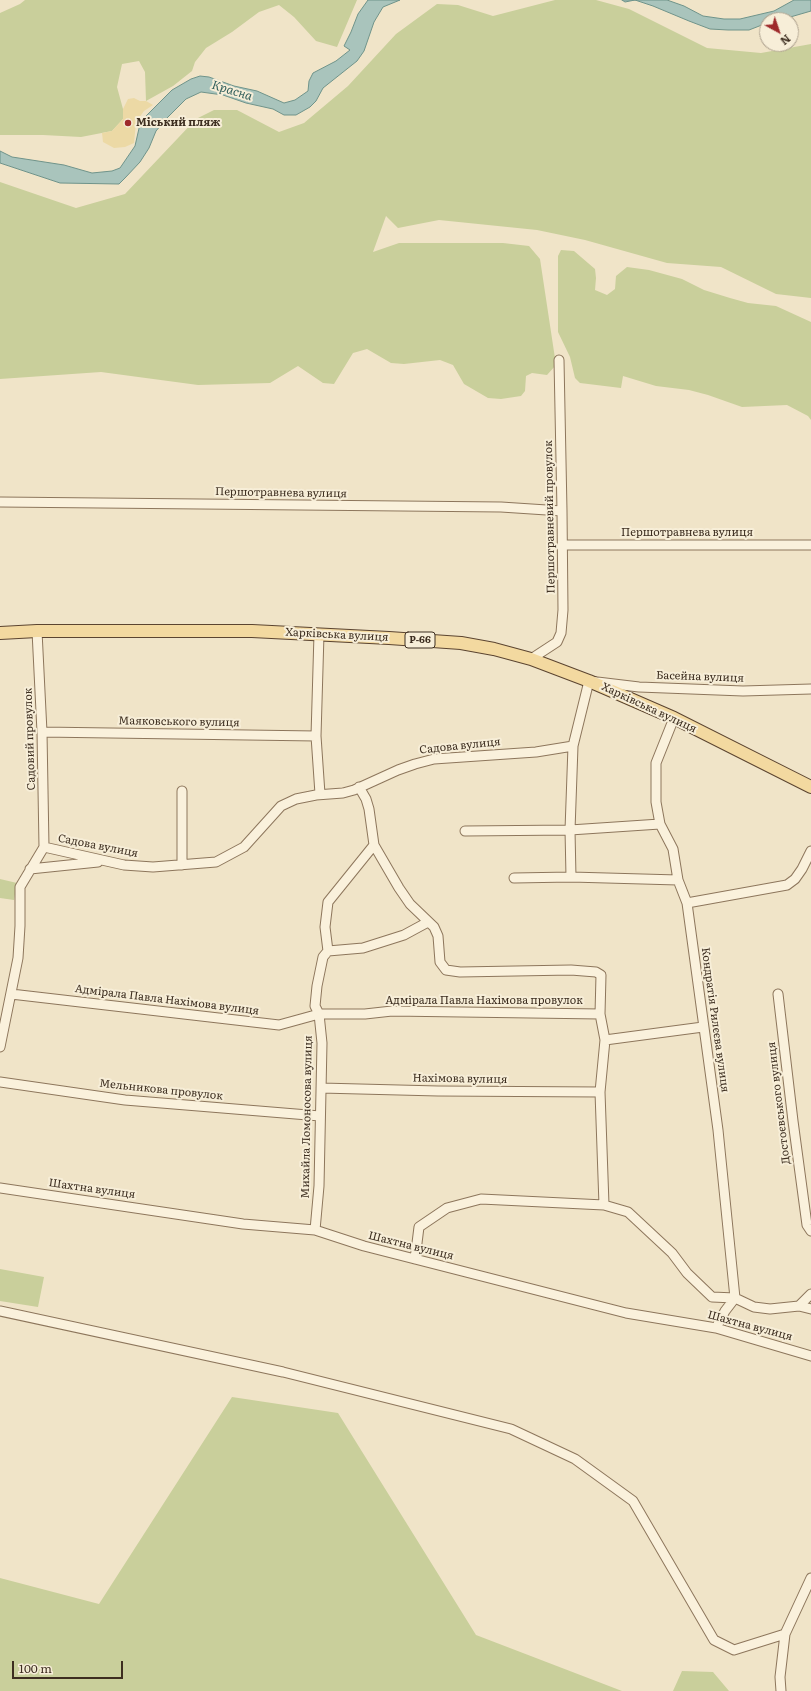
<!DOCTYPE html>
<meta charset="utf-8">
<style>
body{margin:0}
#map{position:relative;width:811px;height:1691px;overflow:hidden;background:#f0e4c8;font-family:Literata,serif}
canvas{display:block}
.north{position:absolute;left:759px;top:12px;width:40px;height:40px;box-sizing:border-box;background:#f7eed8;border:1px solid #ada18e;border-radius:50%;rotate:140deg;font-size:11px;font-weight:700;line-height:16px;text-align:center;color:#3d2e20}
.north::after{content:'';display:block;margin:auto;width:14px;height:18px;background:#9e2a2b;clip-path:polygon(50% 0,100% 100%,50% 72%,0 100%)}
.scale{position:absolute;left:12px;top:1661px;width:111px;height:18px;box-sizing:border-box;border:2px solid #3d2e20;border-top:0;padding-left:5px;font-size:12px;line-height:14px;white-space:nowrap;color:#3d2e20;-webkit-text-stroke:3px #f7eed8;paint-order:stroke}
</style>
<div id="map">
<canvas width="811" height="1691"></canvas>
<div class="north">N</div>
<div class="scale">100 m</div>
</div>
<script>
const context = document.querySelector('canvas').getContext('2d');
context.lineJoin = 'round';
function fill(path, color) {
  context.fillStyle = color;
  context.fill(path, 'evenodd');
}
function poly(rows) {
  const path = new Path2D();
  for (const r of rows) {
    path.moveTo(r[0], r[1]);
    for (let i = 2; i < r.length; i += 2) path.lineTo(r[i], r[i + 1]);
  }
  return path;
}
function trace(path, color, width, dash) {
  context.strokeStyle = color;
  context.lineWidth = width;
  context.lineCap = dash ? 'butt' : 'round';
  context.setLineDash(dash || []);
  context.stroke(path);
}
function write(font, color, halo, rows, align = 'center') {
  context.font = font + ' Literata,serif';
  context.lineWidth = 4;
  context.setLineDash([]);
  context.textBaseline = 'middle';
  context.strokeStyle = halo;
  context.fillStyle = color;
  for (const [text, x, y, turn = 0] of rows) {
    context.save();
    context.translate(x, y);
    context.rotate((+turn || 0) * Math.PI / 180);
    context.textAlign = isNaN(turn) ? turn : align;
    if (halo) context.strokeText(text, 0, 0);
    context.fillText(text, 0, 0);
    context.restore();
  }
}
fill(poly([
 [25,0,357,0,337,47,316,41,294,17,279,5,259,12,232,32,206,48,195,62,192,71,173,86,146,101,145,72,139,61,122,64,117,87,123,109,123,119,112,131,81,137,43,135,0,135,0,13,20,4],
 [555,0,596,0,629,9,707,48,761,53,811,44,811,298,776,294,721,267,667,263,585,240,537,230,439,220,398,228,386,216,373,252,399,243,503,243,529,246,540,259,556,365,547,375,532,373,526,376,525,391,521,396,501,399,488,398,464,384,453,365,440,360,404,364,391,363,367,349,353,353,334,384,323,383,298,366,270,383,198,385,101,372,0,379,0,182,76,208,125,194,196,119,214,110,237,110,279,132,304,123,348,86,396,34,437,4,458,5,493,16],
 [561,250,574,251,595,269,596,278,595,290,607,295,615,289,616,276,627,267,649,270,682,279,704,290,730,298,748,303,776,306,811,322,811,420,808,416,787,405,742,407,708,395,689,390,656,386,623,376,621,388,580,383,575,378,570,357,558,332,558,256],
 [0,879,17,883,14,900,0,898],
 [0,1269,44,1277,38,1307,0,1301],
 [232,1397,338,1413,476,1635,622,1691,0,1691,0,1578,99,1604],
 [682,1671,713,1672,729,1691,673,1691]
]), '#c9cf9b');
fill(poly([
 [134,98,140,101,146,101,153,105,144,111,136,122,134,143,125,147,114,148,103,142,102,133,112,131,123,119,123,109,128,99]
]), '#ecd9a5');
const water = poly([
 [368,0,400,0,383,7,374,22,364,51,357,61,323,88,316,101,310,107,296,115,284,115,273,109,246,103,223,95,201,92,186,99,167,118,156,131,149,148,140,162,125,178,119,184,60,183,0,163,0,151,12,157,64,165,92,173,112,171,120,168,135,146,140,124,145,117,172,90,191,79,200,76,209,77,234,86,257,91,284,103,295,100,308,91,309,81,313,73,336,61,350,50,344,46,351,32,358,14,368,0],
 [622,0,667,0,684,6,703,16,724,19,740,19,774,11,794,0,811,0,811,11,780,20,767,20,767,23,749,30,728,30,710,29,689,21,653,6,635,0,625,2,622,0]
]);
fill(water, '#a9c4bc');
trace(water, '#6f938a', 1);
const minor = poly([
 [0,502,501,507,562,511],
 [563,545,811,545],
 [37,631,42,732,44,847],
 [319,634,316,736,320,794],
 [531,659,557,642,561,633,563,610,562,511,559,360],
 [674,718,656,763,656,802,660,824,673,849,678,880,687,903,718,1130,735,1298,725,1311,716,1328],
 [42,732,316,736],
 [465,831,570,830,660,824],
 [374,845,399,888,410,904,434,927,438,936,440,962,446,970,460,972,571,970,596,972,601,975,600,1014,605,1040,600,1092,604,1205],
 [44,847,124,865,153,867,216,862,244,847,281,806,296,799,316,795,343,793,354,790,398,770,415,764,434,759,536,752,573,746],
 [182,865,182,791],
 [30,869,98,862],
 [571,877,570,830,573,746,589,681,639,687,743,691,811,689],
 [514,878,571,877,678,880],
 [687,903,787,885,795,879,802,869,811,851],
 [328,951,363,948,404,935,428,922],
 [11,994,279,1025,319,1014,365,1014,392,1011,600,1014],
 [778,994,793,1121,807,1225,811,1231],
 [605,1040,703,1027],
 [0,1047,18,958,20,926,20,887,44,847],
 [0,1082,125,1100,320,1116],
 [321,1088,438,1091,600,1092],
 [0,1188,243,1224,315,1230,364,1246,626,1313,716,1328,811,1356],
 [315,1230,319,1186,322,1043,319,1014,315,1006,317,986,323,957,328,951,325,927,328,902,374,845,369,809,366,799,359,787],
 [415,1259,419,1227,447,1208,481,1199,604,1205,628,1212,672,1253,687,1273,712,1297,735,1298,754,1307,770,1309,799,1306,811,1309],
 [799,1306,811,1294],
 [0,1311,283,1372,511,1429,575,1459,633,1501,714,1640,734,1650,785,1634,811,1578],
 [781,1691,780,1677,785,1634]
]);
const major = poly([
 [0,633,37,631,252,631,389,638,461,643,494,649,531,659,589,681,674,718,811,787]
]);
trace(minor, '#8d765c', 11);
trace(major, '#5b4430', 14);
trace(minor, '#faf1dc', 9);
trace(major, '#f3d9a0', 12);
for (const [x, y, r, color] of [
 [128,123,4,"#9e2a2b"]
]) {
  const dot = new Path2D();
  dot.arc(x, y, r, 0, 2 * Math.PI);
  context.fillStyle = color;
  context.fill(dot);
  trace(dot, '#f7eed8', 1.5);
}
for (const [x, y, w] of [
 [420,640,30]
]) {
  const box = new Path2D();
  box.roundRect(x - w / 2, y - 8, w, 16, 3);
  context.fillStyle = '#f7eed8';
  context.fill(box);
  trace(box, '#3d2e20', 1);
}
write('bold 10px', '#3d2e20', null, [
 ["Р-66",420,640]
]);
write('bold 11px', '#3d2e20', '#f7eed8', [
 ["Міський пляж",136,123]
], 'left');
write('11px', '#3d2e20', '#f7eed8', [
 ["Першотравнева вулиця",281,493,1],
 ["Першотравневий провулок",550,517,-91],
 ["Першотравнева вулиця",687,533],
 ["Харківська вулиця",337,635,3],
 ["Басейна вулиця",700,677,2],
 ["Харківська вулиця",649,708,25],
 ["Маяковського вулиця",179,722,1],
 ["Садовий провулок",30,739,-92],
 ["Садова вулиця",460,746,-6],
 ["Садова вулиця",98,846,11],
 ["Адмірала Павла Нахімова вулиця",167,1000,7],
 ["Адмірала Павла Нахімова провулок",484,1001],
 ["Кондратія Рилєєва вулиця",715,1020,82],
 ["Нахімова вулиця",460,1079,1],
 ["Мельникова провулок",161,1090,6],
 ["Достоєвського вулиця",779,1103,-97],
 ["Михайла Ломоносова вулиця",307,1117,-89],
 ["Шахтна вулиця",92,1189,8],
 ["Шахтна вулиця",411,1246,14],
 ["Шахтна вулиця",750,1326,15]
]);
write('italic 12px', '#2f5d5a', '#f7eed8', [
 ["Красна",232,91,17]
]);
</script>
